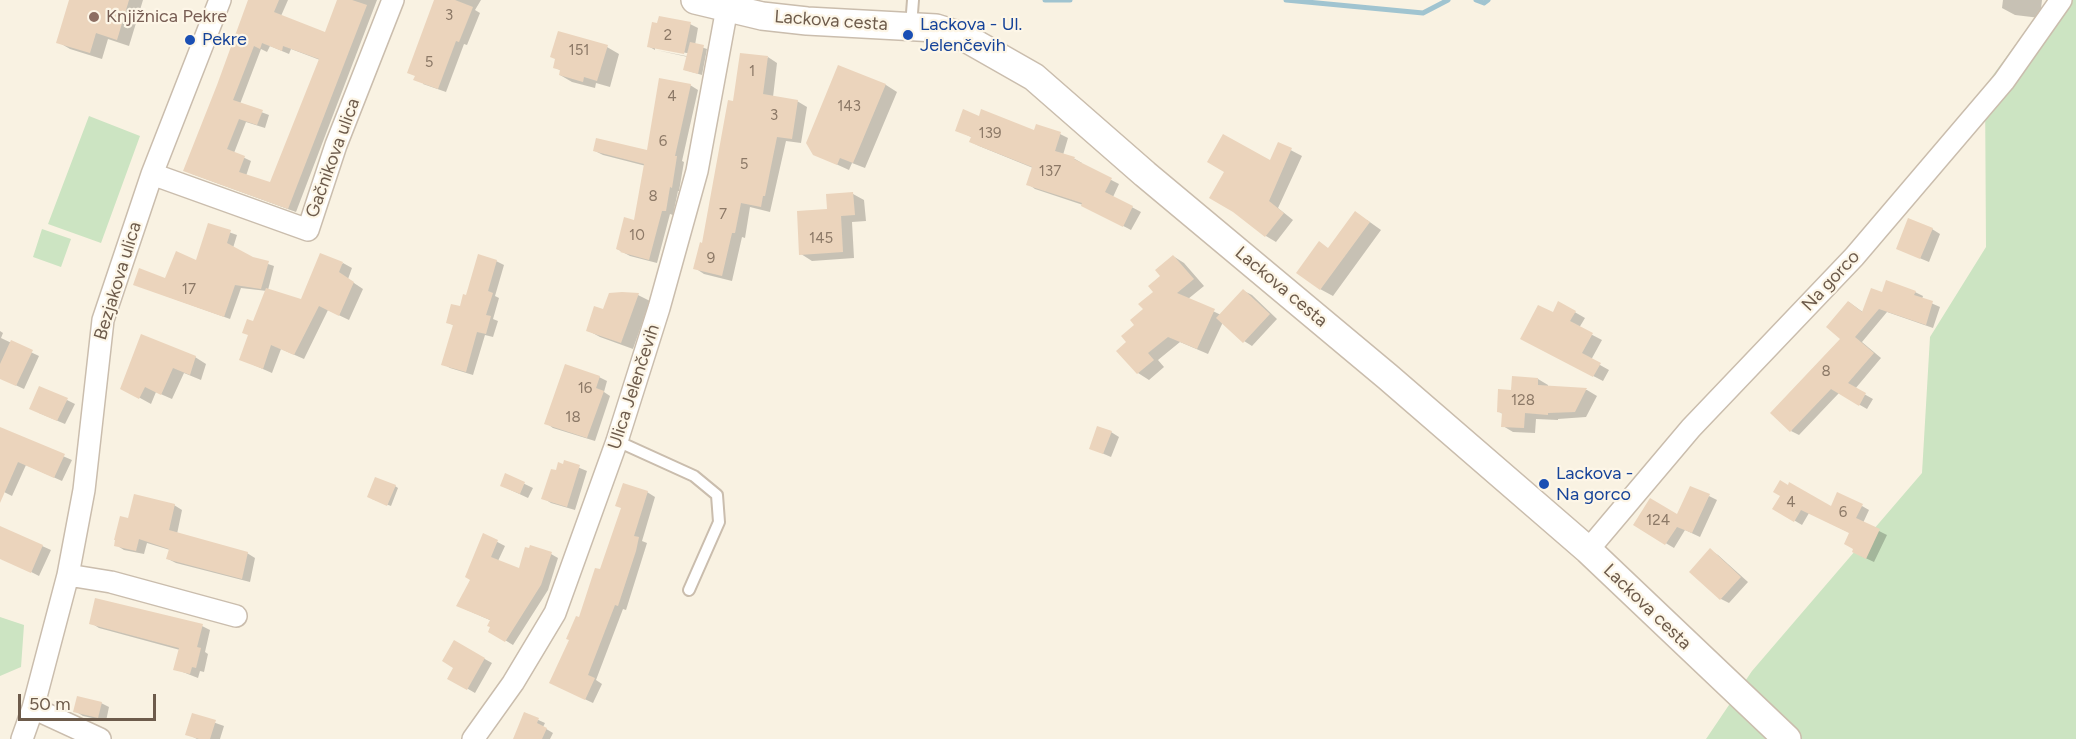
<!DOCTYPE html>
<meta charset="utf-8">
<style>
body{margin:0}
#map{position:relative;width:2076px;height:739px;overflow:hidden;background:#f9f2e2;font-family:Figtree,sans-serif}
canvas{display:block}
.scale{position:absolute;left:18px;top:694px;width:138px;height:27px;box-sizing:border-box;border:3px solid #6d5b4b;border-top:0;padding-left:8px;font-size:18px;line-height:21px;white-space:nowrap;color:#6d5b4b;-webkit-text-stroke:4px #fdf6e7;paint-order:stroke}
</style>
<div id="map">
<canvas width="2076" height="739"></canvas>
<div class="scale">50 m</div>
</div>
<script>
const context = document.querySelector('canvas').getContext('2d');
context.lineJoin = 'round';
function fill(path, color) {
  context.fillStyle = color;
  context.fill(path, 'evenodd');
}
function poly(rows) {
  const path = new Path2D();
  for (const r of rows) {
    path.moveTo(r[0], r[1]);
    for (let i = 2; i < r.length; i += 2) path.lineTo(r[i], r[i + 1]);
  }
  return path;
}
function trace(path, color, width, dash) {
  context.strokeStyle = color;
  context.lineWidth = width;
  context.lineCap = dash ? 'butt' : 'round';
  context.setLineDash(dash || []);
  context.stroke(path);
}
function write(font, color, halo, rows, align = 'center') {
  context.font = font + ' Figtree,sans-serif';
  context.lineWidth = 4.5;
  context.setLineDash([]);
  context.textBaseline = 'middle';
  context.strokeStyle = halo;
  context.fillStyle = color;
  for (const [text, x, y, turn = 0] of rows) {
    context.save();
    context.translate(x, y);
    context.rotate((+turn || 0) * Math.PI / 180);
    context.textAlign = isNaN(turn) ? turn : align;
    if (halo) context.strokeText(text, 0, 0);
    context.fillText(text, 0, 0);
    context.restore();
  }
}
fill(poly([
 [2048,0,2076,0,2076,739,1706,739,1752,671,1922,473,1930,337,1986,247,1985,86],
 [89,116,140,136,101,243,48,224],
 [42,229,71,239,61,267,33,257],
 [0,617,24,625,21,667,0,676]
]), '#cce4c2');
fill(poly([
 [71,0,143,0,129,46,108,39,102,59,70,49,58,42],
 [249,0,288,0,281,16,326,34,338,0,377,0,296,212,192,174],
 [270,46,289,54,291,49,320,60,270,184,246,176,251,161,234,153,246,122,265,128,269,115,240,104,261,49,267,52],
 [436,0,481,0,475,10,480,13,467,45,464,44,446,92,423,84],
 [2003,0,2042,0,2040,18,2015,15,2002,8],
 [690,24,698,28,695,45,707,49,702,75,685,70,688,57,656,50,691,57,692,54,655,47,655,50,648,46],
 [607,47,619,54,610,87,596,83,595,88,572,82,560,75,561,71,555,67],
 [768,57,777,63,773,97,797,101,807,107,801,143,786,141,770,212,750,207,745,238,742,237,732,281,704,274,695,268,703,245,735,102],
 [839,67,886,85,897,92,865,168,852,163,849,170,814,154],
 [690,85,698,90,682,161,684,162,679,191,678,191,673,215,670,214,657,263,630,256,617,249,636,222,646,166,603,155,595,151,648,152],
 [980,118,1035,132,1060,134,1068,138,1063,155,1075,159,1082,163,1082,165,1119,184,1113,197,1141,212,1131,230,1083,205,1035,189,1028,184,1033,168,979,146,971,142,973,138,957,130],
 [1279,144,1302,156,1278,208,1293,220,1276,242,1266,236,1226,171,1270,162],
 [853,194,864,200,866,221,852,222,854,258,812,261,801,254,829,211],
 [1367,220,1381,230,1333,296,1320,289],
 [209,225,237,235,233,248,253,259,274,266,268,290,302,301,343,263,352,268,348,279,363,289,349,320,328,310,304,359,281,349,272,373,240,359,267,291,241,288,230,319,141,287,166,279,197,262],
 [1932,229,1940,234,1929,262,1898,249],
 [1173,256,1184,263,1204,286,1188,299,1221,315,1244,291,1252,295,1277,319,1252,346,1244,341,1223,322,1208,354,1180,342,1158,360,1164,367,1149,380,1138,373,1128,343],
 [496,261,504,265,495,296,499,298,493,319,498,321,493,337,485,335,473,375,450,368,443,364,454,326,448,322],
 [1915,292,1923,296,1922,299,1940,307,1933,328,1887,312,1862,342,1881,358,1855,389,1873,399,1867,409,1839,393,1799,435,1791,431,1843,339,1849,302,1864,313,1883,294],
 [638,295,650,301,633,349,600,337,587,330],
 [1559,303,1585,318,1579,328,1602,340,1591,360,1609,370,1603,381,1531,344,1553,314],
 [0,331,3,333,1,338,39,356,24,389,0,378],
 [195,357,206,364,201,380,184,373,172,399,156,392,151,404,122,388],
 [599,377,607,381,604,392,610,396,595,441,553,428,546,423],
 [1538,379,1548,385,1548,387,1587,390,1597,396,1586,417,1558,419,1558,420,1536,419,1535,433,1513,432,1503,426,1504,415,1498,411,1512,391],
 [67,400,75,404,65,424,39,413],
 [0,429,72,460,62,481,26,465,12,496,0,490],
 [1111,432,1119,437,1111,457,1090,448],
 [565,462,587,471,575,510,551,503,543,498],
 [506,475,533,488,528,498,502,486],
 [395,486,398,488,391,506,372,499],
 [647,492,655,497,642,541,647,543,626,610,623,609,596,680,602,684,593,703,559,687,580,619],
 [1709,496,1717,500,1700,537,1685,530,1674,548,1635,525,1678,516],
 [174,505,182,510,177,534,247,553,255,558,250,582,176,563,168,559,170,550,147,543,144,554,124,550,116,545,129,520],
 [1862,506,1869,510,1863,523,1887,535,1874,562,1861,556,1850,533,1809,513,1802,525,1775,509,1831,508],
 [0,527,51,550,39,576,0,556],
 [484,535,505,546,498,561,520,570,530,550,551,554,558,558,548,590,513,645,490,631,492,621,458,606,471,579],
 [1710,550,1718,555,1748,582,1729,603,1721,599,1691,571],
 [91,623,202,626,210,630,205,652,208,654,204,672,200,671,198,678,175,669,180,650,99,628],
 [454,642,492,663,475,693,449,678,455,667],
 [101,703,109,707,106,721,83,716,75,711],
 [525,714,545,723,543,727,553,733,550,739,514,739],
 [193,715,224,726,220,739,197,739,187,734]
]), '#0003');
trace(poly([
 [1045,0,1070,0],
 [1286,0,1423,13,1448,0],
 [1476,0,1484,3,1488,0]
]), '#a0c4d0', 5);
fill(poly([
 [69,0,129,0,117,40,96,33,90,53,56,43],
 [248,0,279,0,274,12,325,32,337,0,352,0,367,5,288,209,183,171,217,85],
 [262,43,282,51,283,46,319,59,270,182,239,172,245,156,227,149,239,119,257,125,263,110,233,100,254,46,260,49],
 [434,0,455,0,473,7,459,42,456,41,438,89,413,80,415,76,407,73],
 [659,16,691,22,684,54,647,47,652,22,657,23],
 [558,31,608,45,597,81,584,77,583,82,559,75,560,70,553,68,555,59,550,57],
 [690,42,704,45,698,74,683,70],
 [740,53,768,56,763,94,798,100,792,139,777,137,765,196,763,196,761,207,741,203,735,233,732,233,722,276,693,269,700,242,702,243,728,100,733,101],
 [838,65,886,84,853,163,840,158,837,165,813,155,806,143],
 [659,78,691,84,675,156,677,156,672,188,670,187,666,211,662,211,649,260,620,252,621,251,616,249,624,217,634,220,644,164,593,151,596,138,647,150],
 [963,109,979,116,981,109,1034,130,1036,124,1061,132,1055,151,1075,157,1074,159,1112,178,1105,192,1133,206,1123,227,1081,206,1082,203,1026,185,1032,167,969,142,971,137,955,131],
 [1223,134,1270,160,1278,142,1292,148,1269,201,1284,213,1265,237,1233,212,1209,198,1224,172,1207,162],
 [853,192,855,215,841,216,843,252,799,255,797,211,827,209,826,194],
 [1355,211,1370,222,1320,290,1296,273,1319,241,1328,248],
 [1908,218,1933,228,1920,259,1896,249],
 [208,223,231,230,227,243,253,257,269,261,261,289,235,285,224,317,133,285,139,268,165,278,176,251,196,260],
 [320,253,343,262,339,272,354,282,339,316,319,306,294,355,271,345,263,369,239,360,248,335,242,333,247,319,253,321,266,288,301,299],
 [478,254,497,260,488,291,493,293,486,315,491,316,486,334,477,332,466,372,441,365,453,325,446,323,451,304,460,306,463,294,466,295],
 [1173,255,1194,279,1177,293,1215,309,1197,349,1168,337,1148,353,1154,360,1137,374,1116,351,1126,342,1121,336,1134,325,1130,320,1143,309,1138,304,1153,292,1148,286,1160,276,1155,270],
 [1886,280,1916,291,1914,295,1933,301,1926,325,1879,309,1855,337,1874,353,1848,383,1866,393,1859,406,1831,389,1790,432,1770,413,1840,339,1826,327,1848,301,1862,312,1871,288,1882,292],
 [1243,289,1270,314,1243,343,1216,318],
 [622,292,639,293,621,343,586,331,594,306,603,309,609,293],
 [1558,301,1576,311,1570,321,1593,333,1582,353,1601,363,1593,377,1520,339,1538,305,1553,312],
 [141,334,196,356,190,375,173,368,161,395,145,387,139,399,120,389],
 [11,340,33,350,16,386,0,379,0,364],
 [565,364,600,376,596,388,604,391,587,438,544,424],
 [1512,376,1538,378,1538,385,1587,388,1575,412,1548,413,1548,415,1525,413,1524,428,1501,427,1502,413,1497,412,1498,389,1511,390],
 [39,386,68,398,57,421,29,409],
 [1097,426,1112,431,1103,454,1089,449],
 [0,427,65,454,54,478,18,462,0,503],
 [564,460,580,465,567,507,541,499,551,469,556,470,558,462,563,464],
 [505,473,525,482,520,494,500,486],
 [375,477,396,485,387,506,367,497],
 [1780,480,1788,485,1789,482,1831,506,1837,492,1863,504,1856,518,1880,529,1866,559,1852,552,1853,549,1844,544,1849,533,1801,510,1794,522,1772,509,1780,496,1773,492],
 [623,483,648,491,634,536,639,537,636,551,618,606,615,605,588,675,595,678,585,700,549,683,569,640,566,639,576,616,579,617,595,568,600,569,621,508,615,506],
 [1690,486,1710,494,1692,533,1677,527,1665,545,1633,525,1650,498,1677,514],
 [134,494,175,504,169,530,248,552,242,579,166,559,169,549,139,539,136,551,114,546,115,540,114,540,120,516,128,518],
 [0,526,43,545,31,573,0,559],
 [483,533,498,540,491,557,519,568,525,547,529,548,530,545,552,552,541,585,505,642,488,632,490,627,487,626,490,620,456,606,470,580,465,577],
 [1710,548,1741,577,1720,600,1689,572],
 [95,598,203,624,197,647,201,648,196,668,192,667,190,674,173,670,179,648,89,624],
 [454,640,485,658,467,690,447,679,453,668,442,661],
 [77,696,102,702,98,718,73,712],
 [524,712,539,718,537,723,547,728,542,739,513,739],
 [192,713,216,720,210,739,199,739,185,735]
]), '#ebd4bc');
const service = poly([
 [911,26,913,0],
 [617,441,694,476,717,495,719,522,689,590]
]);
const minor = poly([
 [152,174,308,230,336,145,393,0],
 [1588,550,1691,428,1854,257,2004,81,2061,0],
 [68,575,111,582,236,616],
 [33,708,100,739],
 [22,739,33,708,68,575,84,490,103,320,152,174,220,0],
 [473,739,513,683,555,613,617,441,659,308,697,171,727,8]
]);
const tertiary = poly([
 [695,0,762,16,807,21,936,28,962,36,1034,77,1145,174,1388,377,1588,550,1787,739]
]);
trace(service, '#cabdad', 14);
trace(minor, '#cabdad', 24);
trace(tertiary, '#cabdad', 30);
trace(service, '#fff', 10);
trace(minor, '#fff', 21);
trace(tertiary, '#fff', 27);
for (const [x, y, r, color] of [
 [94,17,6,"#8d6e63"],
 [908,35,6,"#1a4fb4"],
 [190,40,6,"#1a4fb4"],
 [1544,484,6,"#1a4fb4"]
]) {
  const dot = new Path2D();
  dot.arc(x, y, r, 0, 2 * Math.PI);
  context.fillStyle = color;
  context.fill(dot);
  trace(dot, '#fdf6e7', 2);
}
write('15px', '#8c7967', null, [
 ["3",449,16],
 ["2",668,36],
 ["151",579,51],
 ["5",429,63],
 ["1",752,72],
 ["4",672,97],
 ["143",849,107],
 ["3",774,116],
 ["139",990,134],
 ["6",663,142],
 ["5",744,165],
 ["137",1050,172],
 ["8",653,197],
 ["7",723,215],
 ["10",637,236],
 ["145",821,239],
 ["9",711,259],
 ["17",189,290],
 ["8",1826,372],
 ["16",585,389],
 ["128",1523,401],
 ["18",573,418],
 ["4",1791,503],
 ["6",1843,513],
 ["124",1658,521]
]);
write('18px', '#785e54', '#fdf6e7', [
 ["Knjižnica Pekre",106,17]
], 'left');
write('18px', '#6d5b4b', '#fdf6e7', [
 ["Lackova cesta",831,21,4],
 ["Gačnikova ulica",333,158,-70],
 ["Bezjakova ulica",118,281,-73],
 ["Na gorco",1831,281,-47],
 ["Lackova cesta",1281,287,40],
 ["Ulica Jelenčevih",634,387,-72],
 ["Lackova cesta",1647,607,44]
]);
write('18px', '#164399', '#fdf6e7', [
 ["Lackova - Ul.",920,25],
 ["Jelenčevih",920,46],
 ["Pekre",202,40],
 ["Lackova -",1556,474],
 ["Na gorco",1556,495]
], 'left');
</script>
